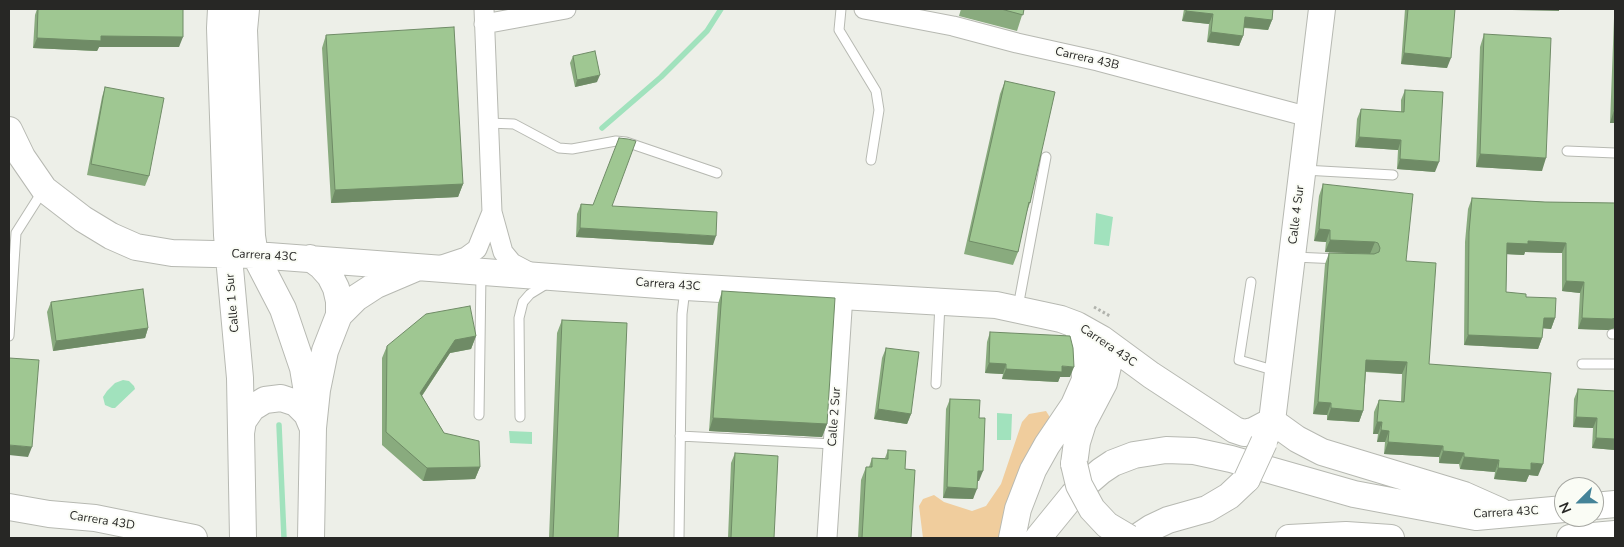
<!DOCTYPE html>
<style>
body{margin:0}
#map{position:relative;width:1624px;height:547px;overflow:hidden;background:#edefe8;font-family:"Nunito Sans",sans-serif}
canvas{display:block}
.frame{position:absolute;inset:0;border:10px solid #272725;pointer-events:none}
.north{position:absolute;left:1554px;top:477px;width:50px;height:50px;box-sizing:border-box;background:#fafcf5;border:1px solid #a6a7a2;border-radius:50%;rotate:247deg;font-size:14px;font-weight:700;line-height:20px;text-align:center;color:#272725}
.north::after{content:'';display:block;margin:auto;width:18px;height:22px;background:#448398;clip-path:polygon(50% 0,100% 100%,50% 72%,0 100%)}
</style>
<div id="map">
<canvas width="1624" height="547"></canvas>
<div class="frame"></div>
<div class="north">N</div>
</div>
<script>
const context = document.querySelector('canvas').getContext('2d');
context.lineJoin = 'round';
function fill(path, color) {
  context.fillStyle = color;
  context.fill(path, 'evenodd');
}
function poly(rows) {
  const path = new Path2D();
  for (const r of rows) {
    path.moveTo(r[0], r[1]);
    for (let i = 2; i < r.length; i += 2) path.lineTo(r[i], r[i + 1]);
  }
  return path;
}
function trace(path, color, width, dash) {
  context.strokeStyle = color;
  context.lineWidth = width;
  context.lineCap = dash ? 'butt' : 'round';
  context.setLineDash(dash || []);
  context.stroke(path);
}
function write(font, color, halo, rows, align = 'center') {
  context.font = font + ' "Nunito Sans",sans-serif';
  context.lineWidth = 4;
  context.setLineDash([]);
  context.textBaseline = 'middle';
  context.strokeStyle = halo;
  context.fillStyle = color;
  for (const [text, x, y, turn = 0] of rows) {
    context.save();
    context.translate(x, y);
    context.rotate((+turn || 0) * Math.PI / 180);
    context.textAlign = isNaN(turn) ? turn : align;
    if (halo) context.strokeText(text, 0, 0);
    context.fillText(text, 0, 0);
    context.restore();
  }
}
fill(poly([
 [1046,411,1051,419,1009,538,923,538,919,506,923,499,934,495,944,502,972,511,986,506,1001,484,1022,422,1029,414]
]), '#f0cd9d');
fill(poly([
 [1096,213,1113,217,1109,246,1094,244],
 [123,380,129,381,134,386,135,389,115,408,112,408,105,405,103,397,107,391,115,383],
 [997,413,1012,414,1011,440,997,440],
 [509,431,532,432,532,444,510,443]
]), '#a1e2bd');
trace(poly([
 [602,128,661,77,707,31,721,9],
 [279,425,284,538]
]), '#a1e2bd', 5.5);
const lane = poly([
 [841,9,839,30,876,91,879,110,871,160],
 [488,123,514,124,559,148,572,149,616,141,626,142,717,173],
 [1567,151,1615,153],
 [1304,170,1393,175],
 [1294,257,1339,259],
 [1251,282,1239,360,1276,371],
 [1018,307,1046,157],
 [1612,334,1615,334],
 [9,336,16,233,42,192],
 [1582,364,1615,364],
 [936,384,940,304],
 [479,415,481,273],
 [520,417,519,318,523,302,530,294,548,283],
 [680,436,833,444],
 [679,538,682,314,685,289]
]);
const street = poly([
 [484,9,492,212,503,252,512,263,531,273],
 [864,9,953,26,1017,43,1098,61,1309,117],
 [484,24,566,9],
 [442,265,466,257,477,249,492,212],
 [827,538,843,295]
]);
const secondary = poly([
 [221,9,220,28,227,235,240,378,243,538],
 [246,9,244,30,252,236,255,255,283,309,303,368,313,428],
 [9,130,22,157,44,189,83,219,111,236,136,247,172,253,255,255,686,287,996,305,1061,319,1077,325,1102,339,1151,375,1235,430,1244,433,1253,431,1272,421],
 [310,258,321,266,330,276,336,288,339,301,339,315,325,351,317,390,313,428,311,538],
 [339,315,356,298,376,285,416,268],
 [1272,421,1297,439,1322,452,1464,495,1500,511],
 [241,433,243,421,252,408,265,400,281,398,296,403,307,414,312,426],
 [1266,436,1272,421,1322,9],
 [1074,464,1077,442,1083,423,1104,383,1108,366,1102,339],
 [1594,506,1615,504],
 [9,507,49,514,95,518,194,538],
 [1012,538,1018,509,1033,470,1047,445,1074,405,1085,380,1084,356,1077,325],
 [1038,538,1073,495,1101,471,1113,463,1134,455,1166,450,1194,451,1231,459,1354,494,1476,517,1564,509],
 [1136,538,1151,528,1168,520,1207,509,1229,496,1247,479],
 [1289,538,1346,535,1391,538],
 [1570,538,1615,534]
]);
trace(lane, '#b7b9b2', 11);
trace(street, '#b7b9b2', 21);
trace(secondary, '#b7b9b2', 28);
trace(poly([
 [1094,307,1110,316]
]), '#b1b3ad', 3, [2.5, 2.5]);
trace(lane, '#fff', 9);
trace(street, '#fff', 19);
trace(secondary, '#fff', 26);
const secondaryBridge = poly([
 [1074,464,1079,485,1092,509,1107,525,1129,538],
 [1247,479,1264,442]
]);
trace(secondaryBridge, '#b7b9b2', 28, []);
trace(secondaryBridge, '#fff', 26);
fill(poly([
 [37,9,183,9,179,47,99,47,97,51,33,48,35,15],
 [961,9,1024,9,1017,31,959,16],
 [1184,9,1273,9,1272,20,1268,30,1244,28,1243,36,1239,46,1207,42,1209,24,1182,21],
 [1405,9,1455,9,1447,68,1401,64],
 [1615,14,1615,123,1610,123,1614,18],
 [1484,34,1542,171,1476,167,1480,47],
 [326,35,463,184,458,197,331,203,322,48],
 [573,56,597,82,575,87,570,63],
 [1005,81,1030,203,1026,214,1018,252,1013,265,964,254,1000,94],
 [105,87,149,176,145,186,87,175,102,97],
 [1405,90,1435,172,1397,169,1398,150,1355,147,1357,119,1361,109,1401,112,1401,100],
 [1323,184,1406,261,1429,364,1538,476,1529,475,1526,482,1494,479,1495,472,1460,469,1459,464,1439,463,1439,457,1384,454,1385,442,1377,442,1378,434,1373,434,1374,412,1379,400,1401,402,1402,374,1366,372,1363,411,1359,422,1327,420,1327,415,1313,414,1325,264,1329,253,1372,254,1325,252,1326,242,1314,241,1319,196],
 [1472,198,1545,202,1615,203,1615,328,1608,330,1578,329,1580,293,1562,291,1562,253,1525,252,1524,255,1507,254,1506,292,1526,297,1555,318,1551,329,1543,328,1542,338,1538,349,1464,345,1465,242,1468,209],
 [581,204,612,206,713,245,576,237,577,214],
 [722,291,827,424,822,437,709,431,718,304],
 [51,302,148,328,145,338,53,351,47,312],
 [562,320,618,538,549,538,557,333],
 [990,332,1070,377,1060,377,1058,382,1002,379,1003,374,985,373,987,342],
 [476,336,471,349,450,353,422,396,444,433,480,467,475,479,423,481,382,445,382,358,387,346],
 [886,348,911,414,907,424,874,419,882,358],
 [1578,389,1615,391,1615,450,1592,448,1593,428,1573,427,1574,399],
 [950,399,979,418,979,481,977,481,973,499,943,498,946,409],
 [888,450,905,469,911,538,858,538,861,480,866,467,869,467,872,458,885,458],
 [735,453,774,538,728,538,731,463]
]), '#89ab7e');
fill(poly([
 [1512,9,1559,9,1559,11,1512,10],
 [1186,11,1213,14,1209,24,1182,21],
 [1245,17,1272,20,1268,30,1241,27],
 [1211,32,1243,36,1239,46,1207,42],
 [101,36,183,37,179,47,99,47,97,51,33,48,37,38],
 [1404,53,1451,58,1447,68,1401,64],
 [600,75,597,82,575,87,577,80],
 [1614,110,1615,110,1615,123,1610,123],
 [1359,137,1401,140,1398,150,1355,147],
 [1480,154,1546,158,1542,171,1476,167],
 [1400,159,1439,162,1435,172,1397,169],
 [463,184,458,197,331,203,335,190],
 [580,228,716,236,713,245,576,237],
 [1319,229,1330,230,1326,242,1314,241],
 [1330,240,1375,242,1370,254,1325,252],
 [1528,241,1566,243,1562,253,1525,252,1524,255,1503,254,1507,243],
 [1566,281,1584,282,1580,293,1562,291],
 [1544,318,1555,318,1551,329,1540,328],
 [1582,318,1615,318,1615,328,1608,330,1578,329],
 [148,328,145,338,53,351,56,341],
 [1468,335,1542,338,1538,349,1464,345],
 [476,336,471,349,450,353,415,406,420,393,455,340],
 [1366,360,1407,362,1402,374,1362,371],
 [989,363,1006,364,1003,374,985,373],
 [1062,366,1074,367,1070,377,1060,377,1058,382,1002,379,1006,369],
 [1318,402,1331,403,1327,415,1313,414],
 [1331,408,1363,411,1359,422,1327,420],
 [878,409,911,414,907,424,874,419],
 [1576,417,1597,418,1593,428,1573,427],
 [713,418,827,424,822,437,709,431],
 [1377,422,1382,422,1378,434,1373,434],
 [1381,430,1389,431,1385,442,1377,442],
 [1596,438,1615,439,1615,450,1592,448],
 [1388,442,1443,446,1439,457,1384,454],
 [9,445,32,447,28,457,9,455],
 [1443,451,1464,453,1459,464,1439,463],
 [1464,457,1499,460,1495,472,1460,469],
 [1531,463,1543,464,1538,476,1529,475,1526,482,1494,479,1498,468],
 [480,467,475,479,423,481,427,468],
 [978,471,983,471,979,481,974,481],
 [947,487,977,489,973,499,943,498]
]), '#6f8b66');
const building = poly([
 [38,9,183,9,183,37,101,36,101,41,37,38,38,9],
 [1001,9,1024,9,1023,15,1001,9],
 [1186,9,1273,9,1272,20,1245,17,1243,36,1211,32,1213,14,1186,11,1186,9],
 [1408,9,1455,9,1451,58,1404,53,1408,9],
 [454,27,463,184,335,190,326,35,454,27],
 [1484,34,1551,38,1546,158,1480,154,1484,34],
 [595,51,600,75,577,80,573,56,595,51],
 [1005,81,1055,92,1030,203,1029,202,1018,252,969,241,1005,81],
 [1615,85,1615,110,1614,110,1615,85],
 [105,87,164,98,149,176,91,164,105,87],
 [1405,90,1443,92,1439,162,1400,159,1401,140,1359,137,1361,109,1404,112,1405,90],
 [619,138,628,139,636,141,612,206,717,212,716,236,580,228,581,204,593,205,619,138],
 [1323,184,1413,194,1406,261,1436,263,1429,364,1551,373,1543,464,1531,463,1531,470,1498,468,1499,460,1464,457,1464,453,1443,451,1443,446,1388,442,1389,431,1381,430,1382,422,1377,422,1379,400,1404,402,1407,362,1366,360,1363,411,1331,408,1331,403,1318,402,1329,253,1374,254,1379,252,1380,248,1378,243,1375,242,1330,240,1330,230,1319,229,1323,184],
 [1472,198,1545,202,1615,203,1615,318,1612,319,1582,318,1584,282,1566,281,1566,243,1528,241,1528,244,1507,243,1506,292,1526,294,1526,297,1556,298,1555,318,1544,318,1542,338,1468,335,1469,232,1472,198],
 [143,289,148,328,56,341,51,302,143,289],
 [722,291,835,298,827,424,713,418,722,291],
 [470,306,476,336,455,340,420,393,444,433,479,441,480,467,427,468,386,432,387,346,426,314,470,306],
 [562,320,627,323,618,538,553,538,562,320],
 [990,332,1070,336,1073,348,1074,367,1062,366,1062,372,1006,369,1006,364,989,363,990,332],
 [886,348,919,352,911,414,878,409,886,348],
 [9,358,39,360,32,447,9,445,9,358],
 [1578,389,1615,391,1615,439,1596,438,1597,418,1576,417,1578,389],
 [950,399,980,400,979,418,985,418,983,471,978,471,977,489,947,487,950,399],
 [888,450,906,451,905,469,915,470,911,538,862,538,866,467,872,467,872,458,888,459,888,450],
 [735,453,778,456,774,538,731,538,735,453]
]);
fill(building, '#9fc792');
trace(building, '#6f8b66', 1);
write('12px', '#272725', '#fafcf5', [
 ["Carrera 43B",1087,59,13],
 ["Calle 4 Sur",1297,215,-83],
 ["Carrera 43C",264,256,3],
 ["Carrera 43C",668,285,4],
 ["Calle 1 Sur",233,303,-95],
 ["Carrera 43C",1108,346,34],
 ["Calle 2 Sur",835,417,-86],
 ["Carrera 43C",1506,513,-3],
 ["Carrera 43D",102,521,9]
]);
</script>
